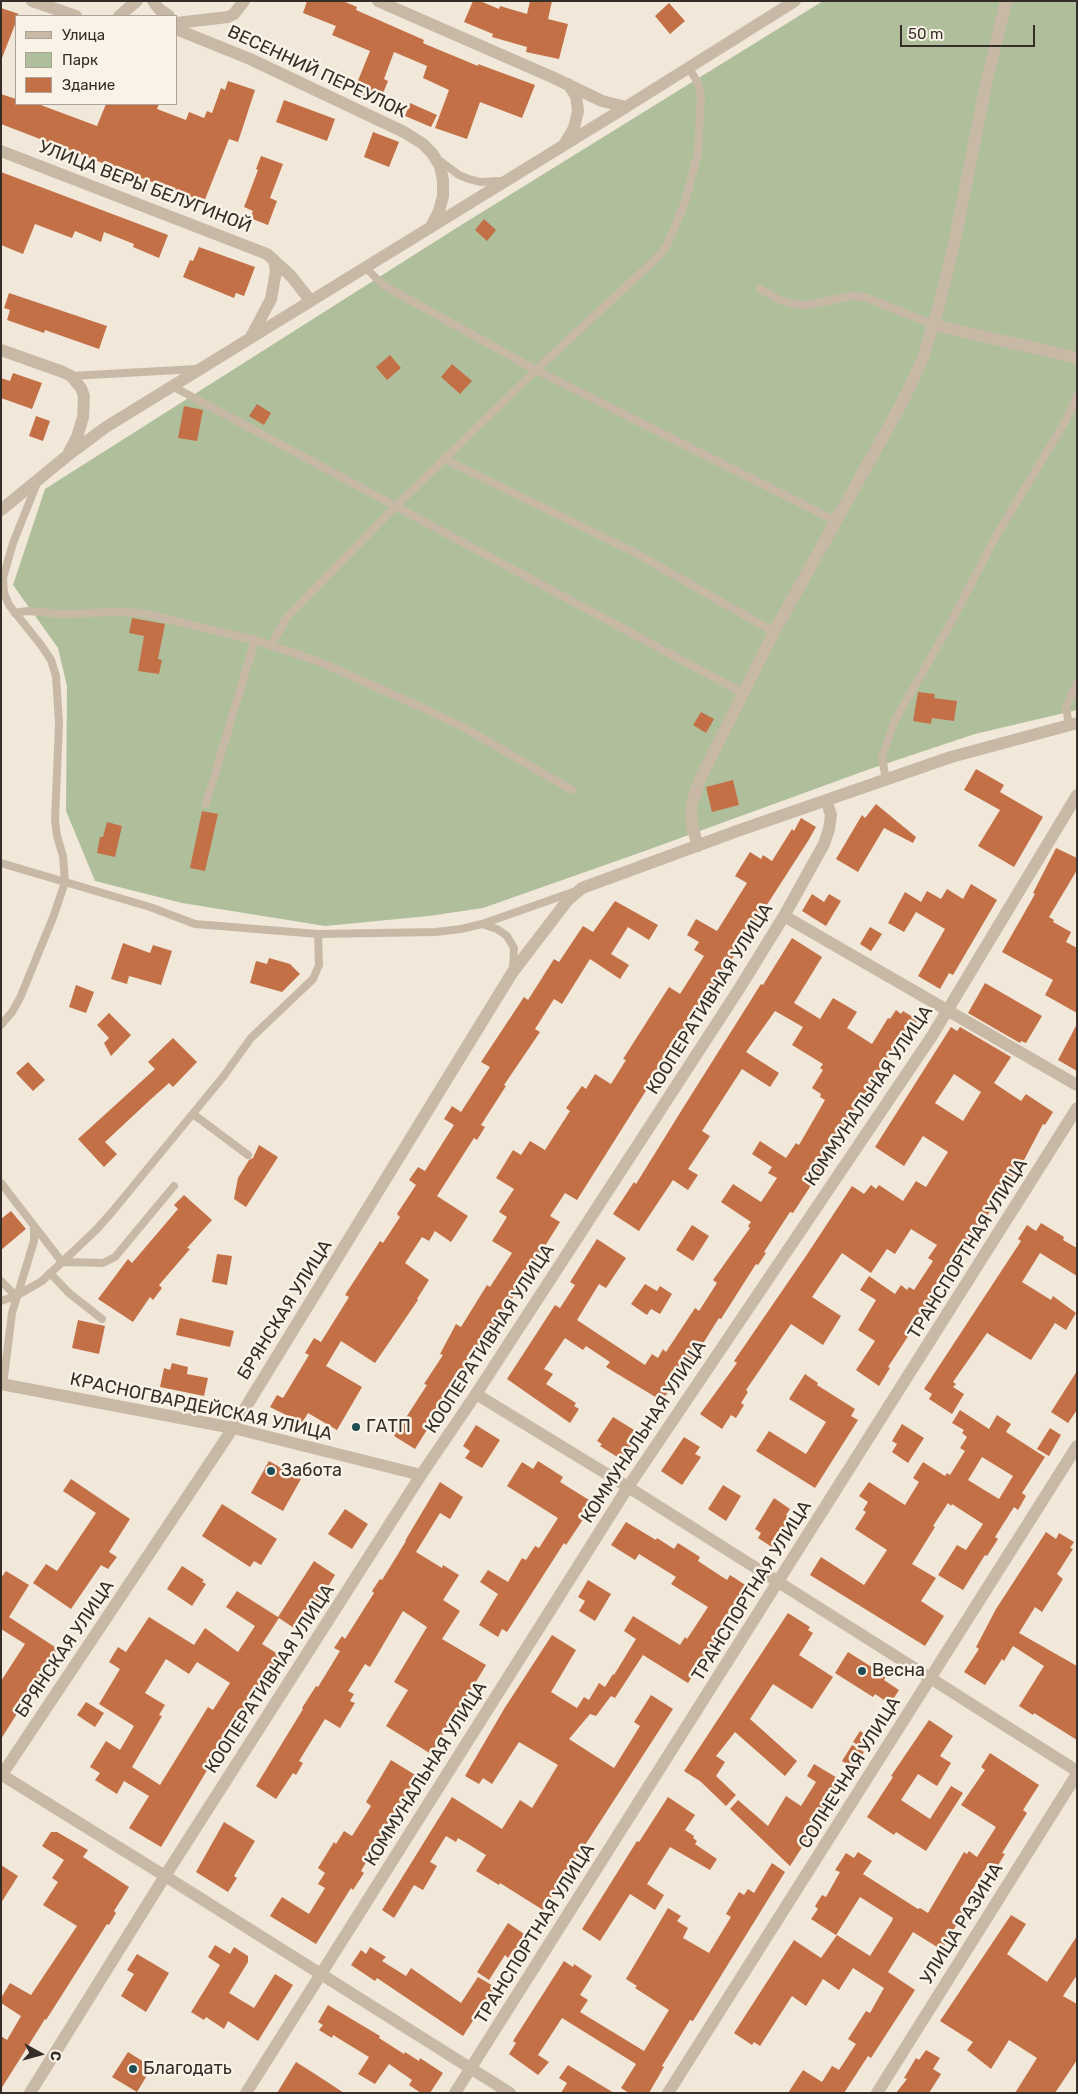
<!DOCTYPE html>
<meta charset="utf-8">
<style>
body{margin:0}
#map{position:relative;width:1078px;height:2094px;overflow:hidden;background:#f1e8da;font-family:Rubik,sans-serif}
canvas{display:block}
.frame{position:absolute;inset:0;border:2px solid #352d27;pointer-events:none}
.legend{position:absolute;left:15px;top:15px;width:162px;height:90px;box-sizing:border-box;background:#f9f2e6;border:1px solid #aba39a;margin:0;padding:6px 9px;list-style:none;font-size:15px;color:#352d27}
.legend li{display:flex;align-items:center;gap:10px;height:25px}
.legend b{width:25px;border:1px solid #aba39a}
.north{position:absolute;left:15px;top:2029px;width:50px;height:50px;-webkit-text-stroke:4px #f9f2e6;paint-order:stroke;rotate:97deg;font-size:14px;font-weight:700;line-height:20px;text-align:center;color:#352d27}
.north::after{content:'';display:block;margin:auto;width:18px;height:22px;background:#352d27;clip-path:polygon(50% 0,100% 100%,50% 72%,0 100%)}
.scale{position:absolute;left:900px;top:25px;width:135px;height:22px;box-sizing:border-box;border:2px solid #352d27;border-top:0;padding-left:6px;font-size:15px;line-height:18px;white-space:nowrap;color:#352d27;-webkit-text-stroke:4px #f9f2e6;paint-order:stroke}
</style>
<div id="map">
<canvas width="1078" height="2094"></canvas>
<div class="frame"></div>
<ul class="legend">
<li><b style="height:6px;background:#c8b9a7"></b>Улица</li>
<li><b style="height:14px;background:#b0bf9b"></b>Парк</li>
<li><b style="height:14px;background:#c37046"></b>Здание</li>
</ul>
<div class="north">С</div>
<div class="scale">50 m</div>
</div>
<script>
const context = document.querySelector('canvas').getContext('2d');
context.lineJoin = 'round';
function fill(path, color) {
  context.fillStyle = color;
  context.fill(path, 'evenodd');
}
function poly(rows) {
  const path = new Path2D();
  for (const r of rows) {
    path.moveTo(r[0], r[1]);
    for (let i = 2; i < r.length; i += 2) path.lineTo(r[i], r[i + 1]);
  }
  return path;
}
function trace(path, color, width, dash) {
  context.strokeStyle = color;
  context.lineWidth = width;
  context.lineCap = dash ? 'butt' : 'round';
  context.setLineDash(dash || []);
  context.stroke(path);
}
function write(font, color, halo, rows, align = 'center') {
  context.font = font + ' Rubik,sans-serif';
  context.lineWidth = 5;
  context.setLineDash([]);
  context.textBaseline = 'middle';
  context.strokeStyle = halo;
  context.fillStyle = color;
  for (const [text, x, y, turn = 0] of rows) {
    context.save();
    context.translate(x, y);
    context.rotate((+turn || 0) * Math.PI / 180);
    context.textAlign = isNaN(turn) ? turn : align;
    if (halo) context.strokeText(text, 0, 0);
    context.fillText(text, 0, 0);
    context.restore();
  }
}
fill(poly([
 [823,1,1077,1,1077,710,975,734,870,769,642,852,483,908,429,916,325,926,182,903,95,881,66,811,67,686,58,648,13,585,45,489,458,227]
]), '#b0bf9b');
fill(poly([
 [307,1,343,1,357,7,356,10,424,40,423,43,425,44,478,66,478,64,535,85,522,118,480,102,467,139,435,128,449,90,423,78,427,66,394,52,384,79,388,81,379,103,353,93,370,51,332,35,336,26,303,13],
 [473,1,480,1,499,9,500,6,527,14,530,1,552,1,548,19,568,24,559,59,526,52,527,47,492,37,493,34,464,22],
 [669,3,685,21,670,34,655,16],
 [1,8,19,14,16,16,16,22,2,58],
 [228,81,255,90,238,142,229,139,204,202,171,189,168,195,155,190,157,184,1,124,1,94,16,99,16,104,38,104,97,126,106,104,159,104,157,109,186,120,189,112,204,118,207,111,212,113,221,88,225,90],
 [284,100,335,119,327,141,276,122],
 [410,103,437,115,431,127,405,116],
 [373,132,399,142,389,167,364,157],
 [261,156,283,164,270,198,277,201,268,225,250,218,253,211,244,207,258,170,256,169],
 [1,172,168,235,159,258,133,247,134,244,104,232,101,242,75,231,72,238,35,224,23,254,1,245],
 [484,219,496,230,487,241,475,230],
 [199,247,255,267,244,296,236,293,234,298,183,277,190,260,193,261],
 [9,293,107,326,99,349,45,330,44,333,7,320,10,310,4,308],
 [390,355,401,368,387,380,376,367],
 [452,364,472,381,460,394,441,377],
 [13,373,42,383,32,409,1,398,1,378,10,381],
 [257,404,271,413,264,425,249,416],
 [184,406,203,410,197,441,178,438],
 [36,416,50,421,43,441,29,436],
 [132,618,165,624,158,659,162,660,159,674,138,671,144,636,129,633],
 [918,692,935,694,934,698,957,701,954,721,932,718,931,724,913,721],
 [701,712,714,719,706,733,693,725],
 [976,769,1004,785,1000,792,1043,817,1014,867,978,846,1000,810,964,790],
 [733,780,739,805,712,812,706,787],
 [876,804,916,837,913,843,884,828,858,872,836,859,862,815,865,818],
 [202,811,218,814,205,871,190,868],
 [801,818,816,827,808,841,687,1029,677,1047,676,1046,655,1079,654,1078,577,1200,565,1193,550,1216,560,1222,505,1310,473,1356,415,1449,394,1436,427,1385,424,1384,443,1355,440,1354,456,1324,461,1327,487,1285,490,1287,512,1253,492,1241,507,1217,499,1212,514,1189,496,1178,513,1150,521,1155,530,1141,545,1150,570,1111,566,1108,582,1086,586,1089,595,1074,611,1084,626,1060,623,1059,669,987,680,994,704,956,694,950,699,942,687,935,696,919,717,931,747,883,735,876,750,852,761,859,763,855,772,861,792,829,794,831],
 [107,822,122,826,115,857,97,853,100,837,103,837],
 [1056,848,1077,858,1077,870,1049,917,1054,920,1053,922,1071,932,1066,942,1077,948,1077,1013,1045,995,1053,980,1002,952,1035,894,1033,893],
 [971,884,997,900,953,975,949,973,940,989,918,976,945,929,916,912,904,932,888,923,905,892,921,902,927,891,941,899,947,889,963,899],
 [812,894,824,902,829,894,841,901,826,926,802,911],
 [615,901,658,925,649,940,628,927,611,954,629,965,620,979,590,959,562,1004,554,999,535,1029,540,1032,504,1085,506,1086,481,1125,485,1127,477,1140,474,1138,437,1196,468,1216,451,1242,435,1231,429,1241,422,1237,405,1263,429,1280,417,1299,418,1300,375,1363,341,1341,326,1366,362,1387,337,1430,308,1413,302,1423,270,1407,277,1395,283,1398,309,1355,305,1353,314,1338,321,1342,349,1297,345,1295,380,1241,383,1243,400,1217,397,1214,416,1185,409,1180,418,1167,425,1171,454,1125,444,1119,452,1106,461,1112,490,1067,481,1062,524,997,528,1000,554,959,559,962,583,926,593,932],
 [870,927,882,934,871,951,860,944],
 [792,938,822,957,794,1003,820,1019,833,998,857,1012,847,1028,872,1044,888,1018,890,1019,896,1010,901,1014,903,1011,918,1020,902,1046,897,1042,877,1075,880,1076,866,1099,862,1096,841,1131,845,1133,808,1190,793,1213,790,1212,764,1252,766,1253,758,1265,756,1264,721,1319,719,1318,675,1388,672,1386,662,1401,606,1367,610,1362,586,1346,583,1350,565,1338,544,1369,553,1374,546,1384,576,1403,574,1406,579,1409,570,1423,507,1379,555,1305,560,1308,575,1285,570,1282,597,1239,626,1258,606,1288,599,1284,577,1320,645,1365,652,1354,658,1358,663,1349,666,1352,695,1308,699,1311,717,1283,713,1280,750,1228,748,1226,751,1222,721,1202,733,1184,761,1202,777,1178,768,1173,772,1167,752,1154,760,1141,786,1158,796,1143,799,1145,825,1100,820,1097,821,1094,812,1088,823,1070,820,1068,823,1064,792,1045,803,1027,775,1011,746,1052,779,1073,770,1087,742,1069,702,1131,710,1136,688,1169,698,1175,688,1190,673,1180,639,1231,613,1214,634,1182,636,1184,683,1108,761,984,763,985],
 [123,943,150,953,153,945,172,951,161,985,129,976,127,984,111,979],
 [269,958,290,964,300,974,282,992,250,983,256,961,267,964],
 [985,983,1042,1016,1026,1043,1021,1041,1020,1043,968,1013],
 [76,985,94,992,86,1013,69,1007],
 [109,1013,131,1035,111,1056,104,1043,109,1038,97,1025],
 [1077,1024,1077,1071,1058,1060],
 [951,1027,957,1031,960,1027,1011,1057,994,1083,1021,1101,1026,1094,1053,1112,1045,1125,1043,1124,1024,1160,950,1272,888,1367,890,1368,879,1386,856,1370,875,1341,858,1330,876,1300,860,1290,869,1276,895,1294,901,1285,907,1290,909,1287,914,1290,933,1261,928,1258,937,1245,911,1229,895,1254,887,1249,871,1273,842,1253,812,1297,841,1316,823,1345,791,1324,746,1390,748,1392,741,1403,744,1405,736,1418,731,1415,722,1429,700,1414,737,1363,734,1361,806,1256,852,1186,864,1194,871,1185,876,1189,879,1185,903,1201,916,1181,926,1187,948,1152,923,1136,904,1166,875,1147],
 [954,1074,981,1092,963,1121,935,1103],
 [173,1038,197,1062,173,1087,169,1083,150,1100,105,1142,117,1154,104,1167,78,1139,155,1069,148,1062],
 [28,1062,45,1080,33,1091,16,1073],
 [259,1145,278,1157,246,1207,234,1199,238,1178,249,1160,253,1158],
 [184,1195,212,1220,187,1248,190,1249,159,1285,162,1288,153,1300,150,1297,133,1322,98,1299,128,1259,132,1263,178,1209,174,1205],
 [11,1211,26,1229,1,1250,1,1219],
 [1041,1223,1064,1237,1063,1240,1077,1248,1077,1276,1040,1253,1022,1282,1051,1300,1053,1296,1076,1313,1066,1330,1055,1323,1031,1360,987,1333,953,1382,956,1384,953,1387,964,1394,952,1414,929,1399,932,1394,924,1389,1021,1241,1018,1239,1027,1225,1036,1231],
 [692,1225,709,1236,693,1261,676,1250],
 [217,1254,232,1256,227,1285,212,1282],
 [645,1284,657,1291,660,1286,672,1294,660,1314,651,1309,647,1315,631,1304],
 [180,1318,234,1331,230,1347,176,1335],
 [78,1320,105,1326,99,1354,72,1348],
 [172,1363,188,1367,187,1374,208,1378,204,1396,160,1387,164,1368,170,1370],
 [1077,1371,1077,1410,1068,1423,1051,1412],
 [805,1374,818,1383,817,1385,855,1409,851,1416,858,1420,815,1488,756,1451,769,1431,806,1454,826,1422,789,1399],
 [960,1410,989,1429,997,1415,1011,1424,1006,1432,1045,1457,1022,1493,1026,1496,1018,1510,1014,1507,995,1537,998,1539,987,1556,985,1555,963,1590,938,1575,957,1545,966,1550,983,1524,952,1504,951,1506,948,1503,933,1526,935,1527,912,1564,936,1578,921,1601,944,1616,925,1646,810,1575,821,1557,864,1585,887,1550,855,1529,866,1512,863,1510,868,1502,859,1496,869,1482,905,1505,919,1482,913,1478,923,1462,945,1476,947,1473,950,1475,965,1451,960,1448,967,1437,962,1433,964,1430,952,1423],
 [982,1457,1013,1476,999,1499,968,1480],
 [613,1417,639,1433,622,1460,600,1446,602,1444,597,1441],
 [902,1424,924,1438,908,1463,892,1452,897,1444,892,1441],
 [476,1425,500,1440,482,1468,465,1458,470,1451,463,1446],
 [1050,1428,1061,1435,1049,1456,1037,1449],
 [684,1437,700,1447,695,1454,701,1457,682,1485,661,1471],
 [269,1461,301,1479,283,1511,251,1493],
 [538,1461,563,1477,560,1482,594,1503,566,1545,564,1543,507,1632,502,1629,498,1637,479,1625,498,1594,480,1582,488,1570,508,1582,522,1558,526,1560,535,1546,539,1548,558,1518,507,1486,522,1462,533,1469],
 [71,1479,130,1519,109,1552,117,1557,108,1569,101,1565,71,1609,33,1583,46,1564,57,1571,96,1513,63,1491],
 [440,1482,463,1497,450,1519,440,1513,416,1552,442,1568,443,1565,459,1575,443,1600,460,1611,442,1639,486,1665,457,1713,456,1713,431,1754,386,1726,408,1690,394,1682,427,1627,403,1611,370,1667,365,1664,348,1691,354,1694,350,1701,355,1703,340,1728,325,1719,299,1761,303,1763,296,1775,293,1773,276,1799,256,1786,303,1709,302,1708,316,1686,318,1687,340,1651,334,1648,342,1636,345,1639,374,1593,372,1591,380,1579,382,1580,406,1541,405,1541],
 [723,1485,741,1496,726,1521,708,1509],
 [774,1498,790,1509,786,1515,794,1519,775,1549,758,1538,761,1533,755,1529],
 [222,1504,277,1539,261,1565,254,1561,250,1567,202,1536],
 [345,1509,368,1524,352,1549,328,1534],
 [626,1522,656,1540,657,1538,674,1549,678,1543,700,1557,698,1561,727,1580,730,1575,750,1588,688,1683,643,1655,615,1698,611,1696,596,1716,590,1714,569,1739,614,1768,640,1726,634,1722,651,1695,673,1709,543,1910,500,1883,499,1885,476,1871,486,1855,458,1838,456,1842,446,1836,430,1862,437,1866,423,1890,414,1885,394,1918,382,1910,452,1797,502,1829,520,1800,532,1808,558,1765,519,1742,492,1784,483,1778,479,1784,465,1776,504,1709,552,1635,576,1650,551,1692,577,1708,584,1697,589,1700,599,1683,605,1687,613,1674,614,1675,636,1639,624,1631,633,1616,680,1645,685,1637,687,1639,708,1607,671,1584,676,1577,639,1554,635,1560,611,1545],
 [1046,1532,1056,1539,1059,1533,1074,1542,1070,1548,1073,1549,1057,1574,1063,1579,1042,1612,1035,1607,1019,1633,1077,1666,1077,1740,1034,1713,1033,1715,1019,1706,1044,1666,1013,1646,1004,1661,1002,1659,985,1685,964,1672,979,1649,976,1647,996,1609],
 [314,1561,335,1575,300,1632,279,1618,262,1644,281,1656,239,1717,161,1847,129,1828,149,1796,124,1781,117,1794,95,1780,100,1773,90,1767,106,1741,120,1750,134,1726,99,1704,120,1669,109,1662,118,1647,126,1652,149,1617,194,1645,205,1628,238,1652,255,1626,226,1607,237,1591,278,1617],
 [166,1659,189,1674,197,1662,230,1683,213,1710,208,1707,160,1785,132,1767,162,1716,159,1715,165,1705,145,1693],
 [182,1566,204,1580,202,1582,206,1584,192,1606,167,1589],
 [6,1571,29,1585,9,1617,58,1649,1,1739,1,1681,25,1644,1,1629,1,1578],
 [588,1580,611,1594,595,1621,579,1611,585,1601,578,1597],
 [788,1613,810,1627,808,1630,813,1633,799,1655,833,1677,812,1709,773,1684,750,1719,797,1761,785,1776,735,1732,716,1756,725,1762,716,1776,736,1795,726,1806,700,1781,684,1771],
 [848,1652,886,1676,884,1680,899,1690,890,1704,875,1694,873,1697,835,1673],
 [86,1702,104,1713,95,1727,77,1715],
 [929,1720,953,1736,940,1756,951,1763,937,1786,918,1774,901,1800,930,1819,951,1786,963,1793,926,1851,896,1832,894,1835,867,1817,893,1777,891,1776],
 [860,1731,872,1738,865,1750,853,1742],
 [852,1745,864,1752,854,1768,842,1761],
 [990,1753,1039,1785,1023,1810,1027,1813,1002,1853,1005,1854,995,1870,988,1865,962,1906,966,1908,942,1950,913,1932,888,1972,915,1990,871,2058,868,2056,844,2093,788,2093,803,2070,822,2082,832,2066,839,2070,856,2044,848,2039,866,2011,870,2013,884,1988,853,1968,839,1990,823,1979,806,2006,792,1996,760,2046,754,2042,752,2045,734,2033,794,1940,821,1958,837,1935,870,1956,892,1921,893,1918,860,1897,836,1935,811,1919,818,1909,815,1906,822,1895,826,1897,840,1872,835,1870,846,1853,854,1858,858,1852,872,1861,863,1874,918,1909,920,1908,928,1913,964,1852,967,1854,969,1851,977,1857,996,1827,961,1805,985,1770,981,1767],
 [391,1760,417,1776,381,1835,382,1835,361,1871,364,1873,353,1890,351,1888,316,1944,270,1916,282,1897,309,1914,325,1888,318,1884,325,1873,318,1868,334,1842,336,1844,344,1831,352,1836,371,1806,366,1802],
 [814,1764,844,1782,790,1866,730,1809,738,1800,768,1826,786,1796,801,1806,816,1782,807,1776],
 [668,1797,695,1815,685,1830,694,1836,693,1838,697,1841,695,1844,717,1859,710,1870,670,1847,647,1884,664,1895,655,1910,630,1894,600,1941,582,1929,637,1841,639,1842],
 [224,1822,255,1841,234,1876,237,1878,228,1892,196,1872],
 [51,1832,57,1832,88,1850,83,1857,129,1887,114,1911,116,1913,109,1925,107,1924,46,2020,45,2019,1,2089,1,2036,7,2040,21,2016,1,2003,1,1998,10,1983,31,1995,77,1926,43,1905,58,1882,52,1878,64,1860,42,1846],
 [772,1863,785,1872,693,2021,690,2020,662,2066,664,2067,649,2093,629,2093,621,2088,636,2064,562,2018,538,2055,549,2062,538,2075,509,2054,516,2043,513,2041,564,1961,573,1967,574,1964,592,1976,580,1995,588,2000,580,2012,644,2051,669,2010,635,1988,637,1986,626,1979,668,1908,681,1916,677,1921,688,1928,683,1938,709,1953,731,1917,726,1914,739,1892,744,1895,748,1889,754,1893],
 [1,1865,18,1876,1,1903],
 [1011,1915,1026,1924,1007,1954,1047,1982,1077,1936,1077,1975,1063,1996,1077,2004,1077,2060,1055,2093,1015,2093,1037,2058,1009,2040,991,2069,967,2050,973,2042,940,2021],
 [508,1923,527,1936,517,1952,513,1950,508,1958,505,1955,489,1980,477,1972],
 [215,1945,230,1954,234,1947,248,1956,248,1962,229,1993,254,2008,275,1974,293,1985,258,2041,228,2021,224,2029,206,2017,204,2020,191,2012,220,1965,208,1957],
 [370,1947,386,1957,382,1961,406,1976,411,1968,461,2003,478,1977,495,1987,463,2036,377,1978,375,1981,351,1965,361,1950,366,1954],
 [137,1954,169,1973,146,2012,121,1996,134,1974,127,1970],
 [328,2005,380,2036,379,2038,404,2054,405,2052,419,2061,420,2058,443,2073,430,2093,421,2093,409,2085,412,2080,389,2064,375,2084,358,2074,369,2057,333,2035,332,2038,319,2030,323,2025,318,2022],
 [926,2050,940,2058,933,2069,941,2074,929,2093,896,2093,907,2079,904,2078,916,2058,919,2060],
 [128,2052,152,2067,137,2092,112,2077],
 [296,2062,312,2072,344,2093,277,2093],
 [568,2065,614,2093,561,2093,567,2083,559,2078]
]), '#c37046');
trace(poly([
 [440,161,459,175,469,179,480,182,500,181],
 [365,267,383,285,536,370,836,521],
 [760,289,780,300,792,304,809,305,850,296,865,297,934,325],
 [71,376,196,369],
 [172,386,743,693],
 [444,459,634,552,774,632],
 [15,613,27,611,62,614,117,612,141,613,255,640,320,662,423,708,463,727,572,790],
 [271,646,286,618,396,506,536,370,660,255,667,245,685,202,698,153,701,95,698,83,689,68],
 [1069,725,1066,707,1077,683],
 [886,780,882,757,895,720,948,628,996,536,1066,420,1077,396],
 [206,804,255,640],
 [1,863,150,907,195,924,318,934,436,932,461,929,482,924,573,892],
 [482,924,497,929,507,936,514,948,513,969],
 [1,1025,12,1012,20,998,54,915,65,882,63,856,57,836,55,820,59,723,56,676,51,660,41,645,9,605,4,593,3,578,13,543,37,483],
 [193,1114,248,1155],
 [1,1183,62,1262,103,1263,115,1257,174,1186],
 [50,1273,69,1293,102,1319],
 [1,1281,16,1296],
 [1,1301,16,1296,42,1281,96,1230,112,1212,223,1077,251,1038,313,979,319,965,318,934],
 [3,1385,12,1313,34,1241,34,1226]
]), '#c8b9a7', 8);
trace(poly([
 [32,1,76,16],
 [153,1,159,9,169,16],
 [378,1,552,77,602,101,626,107],
 [119,16,137,1],
 [176,23,228,17,234,14,244,1],
 [176,29,250,59,404,132,423,144,432,153,440,166,443,180,443,196,439,211,432,225],
 [565,143,574,128,578,111,576,96,568,84],
 [1,151,267,254,291,276,310,300],
 [934,325,1077,358],
 [251,337,271,299,276,271,274,260],
 [1,350,63,372,71,376,81,388,84,396,83,417,77,437,69,452],
 [1,510,67,456,106,427,626,107,795,1],
 [698,846,692,826,691,807,700,779,774,632,903,401,923,358,940,302,954,244,986,84,1006,1],
 [784,916,1077,1085],
 [476,1394,739,989,784,916,824,844,829,829,831,815,826,800],
 [2,1775,165,1876,510,2093],
 [1,1776,233,1428,512,973,567,901,582,888,740,830,951,757,1077,723],
 [30,2093,165,1876,421,1475],
 [246,2093,628,1487,932,1036,1077,795],
 [455,2093,1077,1108],
 [668,2093,1077,1446]
]), '#c8b9a7', 12);
trace(poly([
 [1,1384,233,1428,421,1475,476,1394,628,1487,1077,1771],
 [877,2093,1077,1774]
]), '#c8b9a7', 12);
for (const [x, y, r, color] of [
 [356,1427,5,"#1e4d55"],
 [271,1471,5,"#1e4d55"],
 [862,1671,5,"#1e4d55"],
 [133,2069,5,"#1e4d55"]
]) {
  const dot = new Path2D();
  dot.arc(x, y, r, 0, 2 * Math.PI);
  context.fillStyle = color;
  context.fill(dot);
  trace(dot, '#f9f2e6', 2);
}
write('18px', '#352d27', '#f9f2e6', [
 ["ВЕСЕННИЙ ПЕРЕУЛОК",317,72,25],
 ["УЛИЦА ВЕРЫ БЕЛУГИНОЙ",145,187,21],
 ["КООПЕРАТИВНАЯ УЛИЦА",710,999,-58],
 ["КОММУНАЛЬНАЯ УЛИЦА",869,1096,-56],
 ["ТРАНСПОРТНАЯ УЛИЦА",968,1249,-58],
 ["БРЯНСКАЯ УЛИЦА",285,1310,-58],
 ["КООПЕРАТИВНАЯ УЛИЦА",490,1339,-57],
 ["КРАСНОГВАРДЕЙСКАЯ УЛИЦА",201,1407,12],
 ["КОММУНАЛЬНАЯ УЛИЦА",644,1432,-57],
 ["ТРАНСПОРТНАЯ УЛИЦА",752,1591,-58],
 ["БРЯНСКАЯ УЛИЦА",65,1649,-56],
 ["КООПЕРАТИВНАЯ УЛИЦА",270,1679,-57],
 ["СОЛНЕЧНАЯ УЛИЦА",850,1773,-58],
 ["КОММУНАЛЬНАЯ УЛИЦА",426,1774,-58],
 ["УЛИЦА РАЗИНА",962,1924,-58],
 ["ТРАНСПОРТНАЯ УЛИЦА",535,1934,-58]
]);
write('18px', '#352d27', '#f9f2e6', [
 ["ГАТП",366,1427],
 ["Забота",281,1471],
 ["Весна",872,1671],
 ["Благодать",143,2069]
], 'left');
</script>
